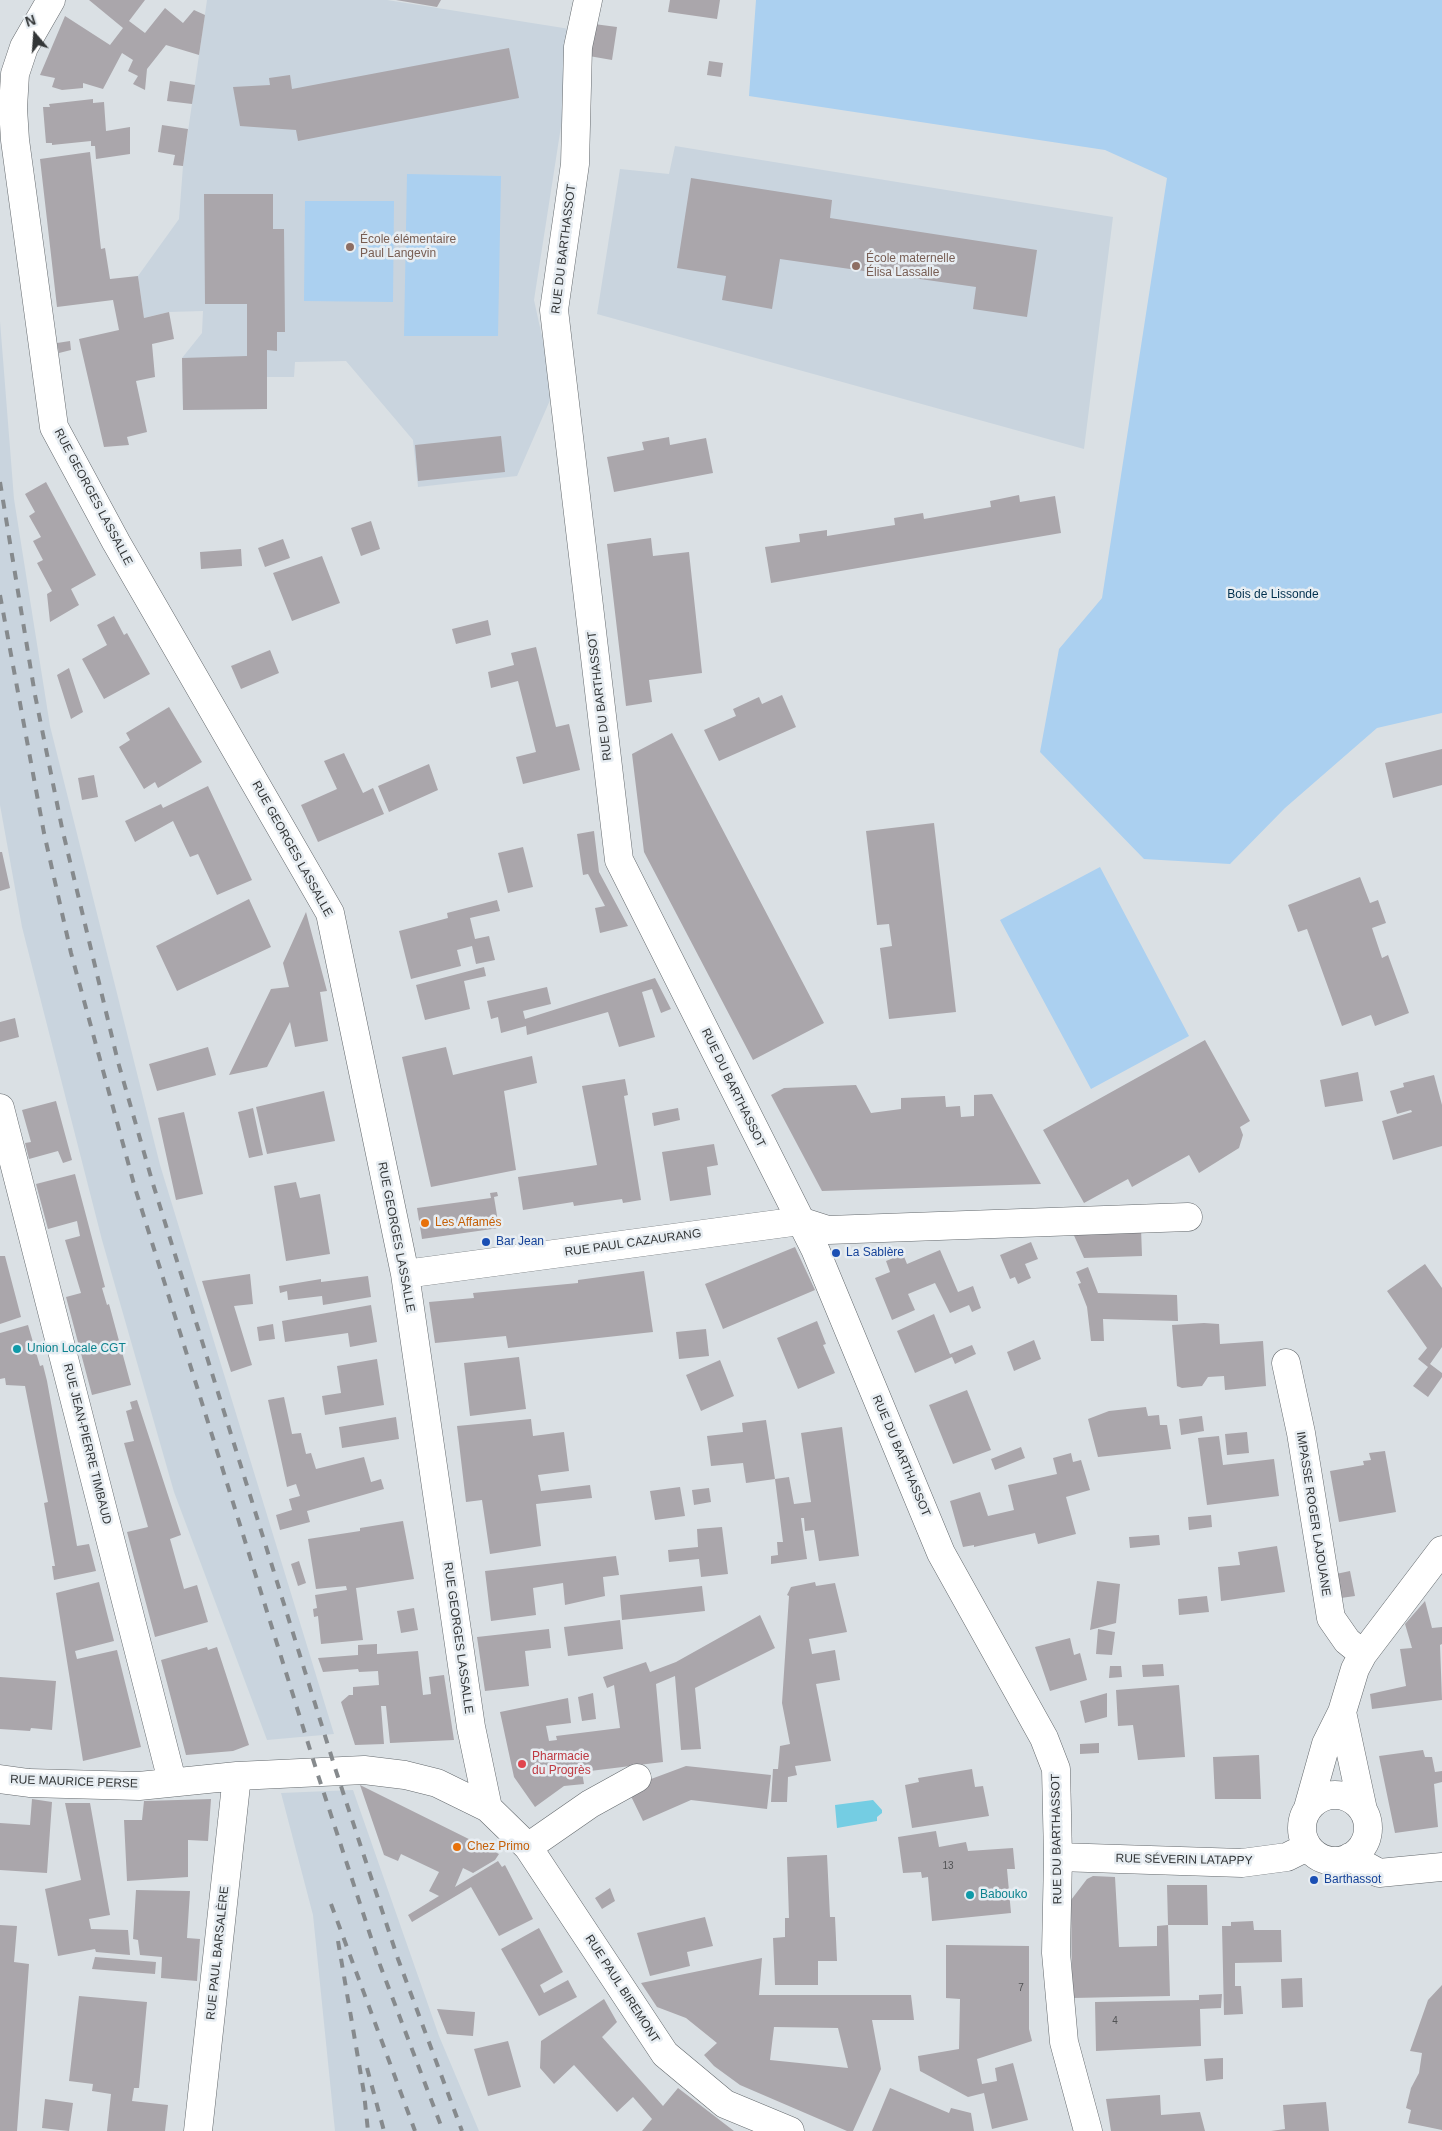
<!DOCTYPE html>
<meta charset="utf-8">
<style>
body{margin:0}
#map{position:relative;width:1442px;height:2131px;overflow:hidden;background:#dae0e4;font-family:Helvetica,sans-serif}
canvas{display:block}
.north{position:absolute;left:10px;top:10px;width:50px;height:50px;-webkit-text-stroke:4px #e7edf2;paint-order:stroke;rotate:342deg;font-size:14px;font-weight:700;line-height:20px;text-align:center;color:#333637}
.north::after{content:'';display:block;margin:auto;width:18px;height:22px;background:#333637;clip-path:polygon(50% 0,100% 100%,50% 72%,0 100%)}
</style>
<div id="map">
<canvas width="1442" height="2131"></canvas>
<div class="north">N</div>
</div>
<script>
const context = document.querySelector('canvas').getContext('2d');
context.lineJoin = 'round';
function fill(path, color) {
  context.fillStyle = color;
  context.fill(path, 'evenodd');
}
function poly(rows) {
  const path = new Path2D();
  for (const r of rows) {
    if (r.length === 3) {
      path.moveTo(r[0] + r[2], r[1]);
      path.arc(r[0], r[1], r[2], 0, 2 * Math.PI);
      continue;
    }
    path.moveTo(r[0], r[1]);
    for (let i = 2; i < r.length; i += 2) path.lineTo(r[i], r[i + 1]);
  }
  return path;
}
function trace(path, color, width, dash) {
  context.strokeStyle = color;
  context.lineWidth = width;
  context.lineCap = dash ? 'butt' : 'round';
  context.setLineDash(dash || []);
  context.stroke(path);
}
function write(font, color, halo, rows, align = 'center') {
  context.font = font + ' Helvetica,sans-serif';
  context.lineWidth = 5;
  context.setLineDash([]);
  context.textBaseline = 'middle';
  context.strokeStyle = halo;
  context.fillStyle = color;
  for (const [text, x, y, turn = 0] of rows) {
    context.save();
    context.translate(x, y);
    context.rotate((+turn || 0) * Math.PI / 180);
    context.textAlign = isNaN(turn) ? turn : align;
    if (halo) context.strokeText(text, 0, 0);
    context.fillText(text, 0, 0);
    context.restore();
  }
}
fill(poly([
 [207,0,387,0,576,30,534,300,554,391,517,476,418,487,413,440,346,361,295,362,294,377,267,377,267,409,183,410,182,358,202,333,203,311,169,312,144,318,138,276,179,219,183,166],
 [675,146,1113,217,1084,449,597,314,620,169,669,174],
 [0,321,14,499,50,726,160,1165,334,1734,267,1740,174,1492,102,1240,22,927,0,805],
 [353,1790,439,2036,479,2131,335,2131,313,1915,281,1793]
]), '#c9d4de');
fill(poly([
 [756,0,1442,0,1442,713,1377,728,1285,808,1230,864,1144,859,1040,752,1059,649,1102,598,1167,178,1105,150,749,96],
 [407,174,501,176,498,336,404,336],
 [305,201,394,201,393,302,304,301],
 [1100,867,1189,1036,1091,1089,1000,920]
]), '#abd0f0');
fill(poly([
 [873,1800,882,1810,882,1813,877,1817,877,1821,837,1828,835,1805]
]), '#74cde3');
fill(poly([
 [89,0,145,0,129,21,145,33,165,8,183,23,194,10,205,15,199,55,166,45,147,69,145,90,133,84,138,76,128,71,133,60,122,53,103,89,83,83,83,88,62,90,52,87,55,78,40,75,65,16,110,45,123,28],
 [396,0,441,0,437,7],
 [670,0,720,0,717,19,668,12],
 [594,24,617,27,612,60,589,56],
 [509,48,519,98,298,141,296,130,240,126,233,87,270,85,269,78,290,75,292,89],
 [709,61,723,63,721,77,707,75],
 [170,81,195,85,192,104,167,101],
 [93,99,93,103,104,102,106,131,130,127,130,154,96,159,95,146,91,146,91,141,52,145,52,143,46,143,43,107,50,107,49,104],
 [162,125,188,129,183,166,173,165,175,155,158,152],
 [90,152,101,249,105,248,110,279,138,276,144,318,169,312,174,339,152,344,155,377,136,381,147,432,127,437,129,445,104,447,79,339,119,330,113,300,57,307,40,159],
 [691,178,832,200,830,218,1037,250,1027,317,973,309,976,287,780,259,772,309,722,300,726,276,677,268],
 [204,194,273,194,273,229,284,229,285,332,277,332,277,351,267,350,267,409,183,410,182,358,247,356,247,304,205,304],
 [70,341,71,350,59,353,57,343],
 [501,436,505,472,418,481,415,445],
 [669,437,670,445,706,438,713,473,614,492,607,457,644,450,642,442],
 [46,482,96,575,71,589,79,605,50,622,47,594,52,591,37,563,43,560,33,541,41,537,29,516,35,512,25,494],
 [1019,495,1020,502,1055,496,1061,533,771,583,765,547,800,542,799,534,827,530,827,536,895,525,894,518,923,513,924,519,991,507,990,501],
 [371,521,380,549,361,556,351,528],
 [651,538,653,556,689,552,702,673,649,680,652,702,626,706,607,544],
 [283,539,290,558,265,567,258,548],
 [241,549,242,566,201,569,200,552],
 [322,556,340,603,292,621,273,573],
 [114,616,124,635,127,633,150,674,104,699,82,659,107,645,97,625],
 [488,620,491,635,456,644,452,629],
 [536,647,556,727,569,724,580,770,523,784,516,757,536,752,518,681,491,688,488,672,514,665,511,653],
 [270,650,279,673,241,689,231,666],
 [69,668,83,712,71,719,57,675],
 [782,695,796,727,719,761,704,730,736,716,733,709,759,697,762,704],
 [169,707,202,762,158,788,155,782,144,789,119,747,130,740,126,733],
 [672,733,824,1023,753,1060,644,852,632,754],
 [1442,749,1442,785,1393,798,1385,763],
 [344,753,363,793,373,788,384,814,318,842,301,805,337,789,324,761],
 [429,764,438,790,389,812,378,786],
 [94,775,98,797,82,800,78,778],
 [208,786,252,880,217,895,198,854,190,857,173,821,135,842,125,821,161,804,163,808],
 [934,823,956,1012,889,1019,880,948,892,946,889,924,877,925,866,831],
 [594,831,599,872,628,926,600,933,595,908,605,906,588,874,583,875,577,834],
 [523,847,533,887,508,893,498,853],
 [0,852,2,852,10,888,0,891],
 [1360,877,1370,903,1378,900,1386,923,1372,928,1382,958,1388,955,1409,1013,1375,1026,1371,1015,1342,1026,1307,929,1298,932,1288,905],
 [249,899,271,947,177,991,156,946],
 [497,900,500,911,470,918,475,939,489,936,495,960,476,964,472,946,457,950,461,966,411,979,399,931,448,918,447,913],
 [306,912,327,991,320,992,328,1041,295,1047,290,1022,267,1067,229,1075,271,989,289,987,283,963],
 [484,967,486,976,464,981,470,1009,425,1020,416,985],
 [655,978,671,1009,661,1013,652,989,642,992,655,1037,619,1047,608,1012,527,1035,526,1026,501,1033,498,1017,491,1019,487,1001,547,987,551,1004,523,1011,525,1019],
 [15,1018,19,1037,0,1042,0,1022],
 [1205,1040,1250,1121,1240,1127,1243,1135,1239,1148,1199,1173,1189,1155,1132,1187,1128,1179,1084,1203,1043,1130],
 [208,1047,216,1075,157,1091,149,1064],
 [446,1047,453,1075,532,1056,537,1083,504,1091,516,1170,431,1187,402,1057],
 [1358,1072,1363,1101,1325,1107,1320,1080],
 [1434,1075,1442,1105,1442,1146,1393,1160,1382,1121,1412,1112,1411,1110,1397,1114,1390,1091,1404,1087,1403,1083],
 [625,1079,628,1095,624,1096,641,1200,623,1203,622,1199,574,1206,573,1202,523,1210,518,1177,597,1165,582,1086],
 [856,1085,871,1113,901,1109,901,1098,945,1096,946,1107,960,1106,961,1117,974,1116,974,1095,992,1094,1041,1184,822,1191,771,1095,784,1088],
 [324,1091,335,1141,267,1154,256,1107],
 [56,1101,72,1160,63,1163,58,1151,29,1159,25,1143,31,1142,22,1110],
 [253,1108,263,1155,249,1158,238,1112],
 [678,1108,680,1120,654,1126,652,1113],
 [184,1112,203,1194,176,1200,158,1118],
 [714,1144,718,1165,707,1167,711,1195,670,1201,662,1152],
 [75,1174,105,1287,102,1288,107,1305,109,1304,131,1385,92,1395,66,1297,81,1293,65,1240,80,1236,77,1221,48,1229,36,1184],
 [296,1182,300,1198,320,1194,330,1254,286,1261,274,1186],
 [497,1192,498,1196,494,1197,499,1228,422,1239,417,1208,491,1198,490,1193],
 [1141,1228,1142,1256,1084,1258,1072,1231],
 [1031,1242,1038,1259,1025,1264,1031,1278,1018,1284,1015,1277,1010,1279,1000,1255],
 [795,1247,815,1290,723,1329,705,1284],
 [940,1250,958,1292,973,1286,981,1308,972,1312,969,1305,950,1313,935,1283,908,1294,915,1310,892,1320,875,1278,890,1272,886,1261,903,1254,907,1264],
 [0,1256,5,1256,21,1317,0,1324],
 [1425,1264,1442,1288,1442,1347,1430,1364,1442,1373,1442,1377,1428,1397,1413,1386,1428,1367,1418,1359,1427,1348,1387,1291],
 [1088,1267,1098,1293,1177,1295,1178,1321,1103,1319,1104,1341,1091,1341,1087,1307,1078,1284,1081,1283,1076,1272],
 [644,1271,653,1332,508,1348,506,1336,435,1343,429,1302,474,1298,473,1293,578,1283,578,1280],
 [250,1274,253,1304,234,1306,252,1365,231,1372,202,1281],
 [368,1276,371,1297,323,1305,322,1296,288,1300,287,1291,280,1293,279,1286,321,1279,321,1282],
 [371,1305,377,1342,350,1347,348,1333,285,1342,282,1321],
 [934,1314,950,1354,972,1345,976,1354,955,1364,952,1357,915,1373,897,1331],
 [817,1321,826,1344,823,1345,835,1373,798,1389,777,1338],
 [1204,1323,1219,1324,1220,1344,1263,1341,1266,1386,1225,1390,1224,1376,1208,1377,1202,1386,1182,1388,1177,1386,1172,1325],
 [273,1324,275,1339,259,1341,257,1327],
 [28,1325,40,1366,43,1365,47,1381,77,1546,89,1544,96,1571,54,1580,52,1566,55,1566,44,1503,48,1502,25,1386,6,1385,5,1378,0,1379,0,1333],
 [706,1329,709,1356,679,1359,676,1332],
 [1034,1340,1041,1359,1014,1371,1007,1352],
 [519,1357,526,1409,470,1416,464,1363],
 [377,1359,384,1405,325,1415,322,1396,341,1393,337,1366],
 [720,1360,734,1396,701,1411,686,1375],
 [967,1390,991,1450,953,1464,929,1405],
 [284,1397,292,1434,301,1433,306,1454,311,1453,316,1469,364,1457,371,1482,381,1479,384,1489,307,1511,310,1522,280,1530,276,1515,292,1510,289,1499,300,1496,296,1484,287,1487,268,1400],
 [137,1400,181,1535,170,1539,184,1589,197,1585,208,1622,155,1637,127,1532,148,1527,124,1443,134,1441,126,1411,132,1409,130,1402],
 [1146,1407,1148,1416,1159,1415,1160,1425,1167,1425,1171,1449,1098,1457,1088,1419,1109,1411],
 [1202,1416,1204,1431,1181,1435,1179,1419],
 [396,1417,399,1439,342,1448,339,1427],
 [531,1419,533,1436,564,1432,569,1471,538,1475,541,1491,590,1485,592,1498,536,1504,541,1546,490,1554,482,1500,466,1502,457,1426],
 [766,1420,775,1479,746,1483,743,1463,711,1466,707,1436,743,1432,742,1423],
 [842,1427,859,1556,819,1561,814,1530,805,1531,804,1518,801,1518,807,1559,771,1564,771,1556,778,1555,777,1542,783,1542,775,1479,789,1477,794,1504,811,1502,801,1433],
 [1247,1432,1249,1453,1227,1455,1225,1434],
 [1219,1436,1223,1465,1274,1459,1279,1496,1207,1505,1198,1438],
 [1021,1447,1025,1458,995,1470,991,1459],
 [1385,1451,1396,1512,1339,1522,1330,1471,1364,1465,1363,1461,1371,1460,1369,1453],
 [1071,1453,1073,1462,1081,1460,1090,1490,1066,1497,1076,1534,1038,1544,1035,1533,974,1547,974,1545,963,1547,950,1501,980,1492,988,1516,1014,1510,1008,1485,1057,1474,1053,1458],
 [680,1487,685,1516,655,1520,650,1491],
 [709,1488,711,1502,694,1505,692,1490],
 [1211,1515,1212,1527,1189,1530,1188,1517],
 [403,1521,414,1579,356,1588,363,1640,321,1644,318,1616,314,1617,313,1609,317,1608,315,1595,347,1590,346,1586,316,1589,308,1539,360,1531,360,1528],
 [722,1527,728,1574,701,1577,699,1559,669,1562,668,1550,698,1547,697,1529],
 [1159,1535,1160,1545,1130,1548,1129,1537],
 [1277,1546,1285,1592,1221,1601,1218,1567,1240,1565,1238,1552],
 [616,1556,619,1575,603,1577,605,1596,565,1605,563,1583,533,1588,536,1615,491,1621,485,1571],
 [299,1561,306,1583,298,1586,291,1564],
 [1350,1571,1355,1596,1341,1598,1336,1574],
 [1097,1581,1120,1584,1116,1623,1090,1630],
 [99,1582,114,1641,75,1651,77,1659,117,1650,141,1747,83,1761,56,1593],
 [815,1582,816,1586,835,1583,847,1632,809,1639,812,1654,835,1650,840,1680,816,1684,831,1761,795,1766,797,1775,788,1777,787,1802,771,1802,773,1769,778,1769,780,1746,790,1744,782,1703,789,1596,787,1595,791,1587],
 [702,1586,705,1611,622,1620,620,1595],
 [1207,1596,1209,1612,1179,1615,1178,1599],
 [1425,1601,1432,1628,1442,1627,1442,1644,1440,1645,1442,1700,1372,1709,1370,1694,1406,1686,1400,1649,1412,1648,1405,1624],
 [414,1608,418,1630,401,1633,397,1611],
 [760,1615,775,1648,695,1688,701,1749,681,1750,675,1676,656,1684,663,1762,582,1772,584,1784,564,1786,535,1807,514,1777,500,1712,568,1698,571,1723,546,1726,549,1741,557,1740,556,1736,620,1728,614,1685,607,1688,603,1677,646,1662,650,1672,676,1662],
 [620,1620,623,1649,568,1656,564,1627],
 [549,1629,551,1648,525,1651,529,1686,485,1691,477,1637],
 [1098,1629,1115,1632,1112,1655,1096,1654],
 [1070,1638,1074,1655,1080,1653,1087,1680,1050,1691,1035,1647],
 [377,1644,377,1654,418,1651,423,1695,431,1694,429,1677,444,1675,454,1740,390,1743,386,1706,381,1706,384,1744,355,1745,341,1702,349,1695,353,1695,353,1687,379,1685,378,1671,359,1672,358,1669,323,1672,318,1658,358,1655,358,1645],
 [207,1647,208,1650,217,1647,249,1745,233,1751,186,1755,161,1660],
 [1163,1664,1164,1676,1143,1677,1142,1665],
 [1110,1666,1121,1666,1122,1677,1109,1678],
 [0,1677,56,1681,52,1730,31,1728,30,1731,0,1729],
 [1179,1685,1185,1757,1138,1760,1133,1725,1118,1726,1116,1690],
 [593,1693,596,1719,582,1721,578,1697],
 [1107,1693,1107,1717,1085,1723,1080,1701],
 [1099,1743,1099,1753,1080,1754,1080,1744],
 [1423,1750,1425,1757,1432,1757,1435,1772,1442,1771,1442,1782,1434,1784,1438,1827,1395,1833,1379,1756],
 [1259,1755,1261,1799,1215,1799,1213,1757],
 [686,1766,771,1775,767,1809,691,1800,643,1821,627,1788],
 [972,1769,975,1787,983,1786,989,1816,912,1828,905,1785,919,1782,918,1778],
 [360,1785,499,1854,495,1860,473,1873,463,1868,455,1887,498,1861,502,1867,505,1865,533,1919,499,1936,471,1887,412,1922,408,1915,439,1896,429,1891,439,1872,401,1854,398,1861,384,1855],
 [32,1799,52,1802,47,1873,0,1870,0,1823,30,1825],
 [211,1799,208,1841,188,1840,188,1877,127,1881,124,1820,142,1820,144,1801],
 [65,1803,90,1803,110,1915,89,1919,91,1929,128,1930,130,1955,96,1952,95,1949,58,1956,45,1889,81,1880],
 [936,1831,939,1847,966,1842,968,1851,1013,1848,1015,1869,1007,1869,1011,1913,932,1921,928,1877,922,1878,921,1872,903,1873,898,1837],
 [827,1855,830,1917,835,1917,837,1961,818,1961,818,1985,775,1985,773,1938,785,1937,785,1918,789,1918,787,1857],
 [1093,1876,1115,1877,1119,1947,1157,1946,1157,1926,1168,1925,1170,1996,1072,1998,1071,1900,1087,1879],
 [1167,1885,1207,1885,1208,1925,1168,1925],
 [610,1888,615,1901,602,1909,595,1898],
 [136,1890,190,1891,187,1938,200,1939,197,1981,161,1978,162,1957,140,1955,138,1940,133,1939],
 [705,1917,713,1946,687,1952,690,1966,650,1976,637,1933],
 [1253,1921,1254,1930,1281,1930,1282,1962,1235,1963,1235,1986,1241,1986,1243,2014,1224,2015,1222,1926,1231,1926,1231,1922],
 [0,1925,17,1926,14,1962,29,1964,17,2131,0,2131],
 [539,1928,563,1972,540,1985,544,1993,568,1980,577,1997,539,2016,501,1949],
 [946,1945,1029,1946,1029,2029,1032,2041,977,2059,982,2084,997,2081,995,2068,1013,2063,1028,2120,992,2129,984,2093,968,2097,920,2071,918,2056,959,2049,960,1999,946,1998],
 [95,1957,156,1962,155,1974,92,1969],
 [762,1958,759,1995,911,1995,914,2020,872,2020,881,2069,853,2131,847,2131,740,2085,714,2066,704,2055,717,2043,686,2018,657,2007,641,1983],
 [774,2027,838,2028,848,2068,770,2060],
 [1302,1978,1303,2007,1282,2008,1281,1979],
 [1442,1985,1442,2130,1408,2123,1411,2110,1406,2108,1411,2088,1419,2073,1422,2053,1410,2051,1428,2000],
 [1222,1994,1221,2008,1200,2009,1201,2046,1096,2051,1095,2002,1199,2000,1199,1995],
 [79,1996,147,2002,139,2088,134,2088,132,2101,168,2105,165,2131,107,2131,111,2094,92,2091,93,2084,69,2081],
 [604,1999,617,2022,602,2037,663,2106,678,2088,734,2131,642,2131,652,2119,633,2097,617,2112,574,2065,554,2084,540,2068,541,2041],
 [437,2009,475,2012,473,2036,447,2034],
 [508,2041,521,2087,488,2096,474,2049],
 [1223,2058,1223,2079,1206,2081,1204,2059],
 [890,2088,949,2113,951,2108,971,2113,974,2131,872,2131],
 [1160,2095,1161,2115,1200,2112,1205,2131,1111,2131,1106,2099],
 [45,2099,73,2103,69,2131,42,2128],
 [1326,2102,1329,2131,1271,2131,1285,2129,1283,2105]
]), '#aaa6ab');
const minor = poly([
 [51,0,24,47,15,74,13,108,15,140,54,427,116,542,330,913,405,1274,471,1727,488,1808],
 [588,0,578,47,575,164,554,310,619,860,815,1249,941,1553,1044,1738,1056,1769,1058,1857,1056,1953,1064,2042,1088,2131],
 [0,1108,172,1781],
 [405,1274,800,1221,828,1230,1188,1217],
 [1286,1363,1301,1433,1331,1618,1347,1641,1363,1654],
 [1342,1712,1363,1810],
 [0,1779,29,1783,139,1786,237,1776,364,1770,405,1775,437,1783,488,1808,528,1847,665,2054,725,2104,790,2131],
 [1335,1828,33],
 [1308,1808,1326,1744,1342,1712,1355,1669,1363,1654,1442,1550],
 [528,1847,590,1804,637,1778],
 [1058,1857,1242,1863,1287,1857,1307,1847],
 [1350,1857,1379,1873,1442,1867],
 [198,2131,237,1776]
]);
trace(minor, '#64696d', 29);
trace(minor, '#fff', 28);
trace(poly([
 [0,482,35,695,62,828,118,1062,153,1184,336,1771,398,1959,462,2131],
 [0,595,44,833,71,953,135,1188,317,1772,380,1965,443,2131],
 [331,1904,415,2131],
 [338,1941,364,2093,368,2131],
 [367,2068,384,2131]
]), '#868a8d', 4, [9, 9]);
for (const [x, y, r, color] of [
 [350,247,5,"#8d6e63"],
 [856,266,5,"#8d6e63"],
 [425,1223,5,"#e8710a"],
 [486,1242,5,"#1a4fb4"],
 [836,1253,5,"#1a4fb4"],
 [17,1349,5,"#0f9aa8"],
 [522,1764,5,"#e0444e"],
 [457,1847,5,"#e8710a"],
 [1314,1880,5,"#1a4fb4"],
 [970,1895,5,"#0f9aa8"]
]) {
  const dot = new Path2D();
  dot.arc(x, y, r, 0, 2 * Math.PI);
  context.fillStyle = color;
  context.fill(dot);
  trace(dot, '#e7edf2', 2);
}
write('10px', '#515254', null, [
 ["13",948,1866],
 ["7",1021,1988],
 ["4",1115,2021]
]);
write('12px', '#785e54', '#e7edf2', [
 ["École élémentaire",360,240],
 ["Paul Langevin",360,254],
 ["École maternelle",866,259],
 ["Élisa Lassalle",866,273]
], 'left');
write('12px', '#333637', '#e7edf2', [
 ["RUE DU BARTHASSOT",564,249,-83],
 ["RUE GEORGES LASSALLE",93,497,62],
 ["RUE DU BARTHASSOT",600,696,-97],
 ["RUE GEORGES LASSALLE",292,849,61],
 ["RUE DU BARTHASSOT",733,1088,64],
 ["RUE GEORGES LASSALLE",396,1237,79],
 ["RUE PAUL CAZAURANG",633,1243,-8],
 ["RUE JEAN-PIERRE TIMBAUD",87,1444,76],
 ["RUE DU BARTHASSOT",901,1456,67],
 ["IMPASSE ROGER LAJOUANE",1313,1514,81],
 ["RUE GEORGES LASSALLE",458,1638,82],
 ["RUE MAURICE PERSE",74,1782,2],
 ["RUE DU BARTHASSOT",1057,1839,-91],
 ["RUE SÉVERIN LATAPPY",1184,1860,1],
 ["RUE PAUL BARSALÈRE",218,1953,-84],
 ["RUE PAUL BIREMONT",622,1989,57]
]);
write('12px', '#002f4d', '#e7edf2', [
 ["Bois de Lissonde",1273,595]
]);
write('12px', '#c56008', '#e7edf2', [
 ["Les Affamés",435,1223],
 ["Chez Primo",467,1847]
], 'left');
write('12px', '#164399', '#e7edf2', [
 ["Bar Jean",496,1242],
 ["La Sablère",846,1253],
 ["Barthassot",1324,1880]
], 'left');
write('12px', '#0d838f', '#e7edf2', [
 ["Union Locale CGT",27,1349],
 ["Babouko",980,1895]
], 'left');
write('12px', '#be3a42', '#e7edf2', [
 ["Pharmacie",532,1757],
 ["du Progrès",532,1771]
], 'left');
</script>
